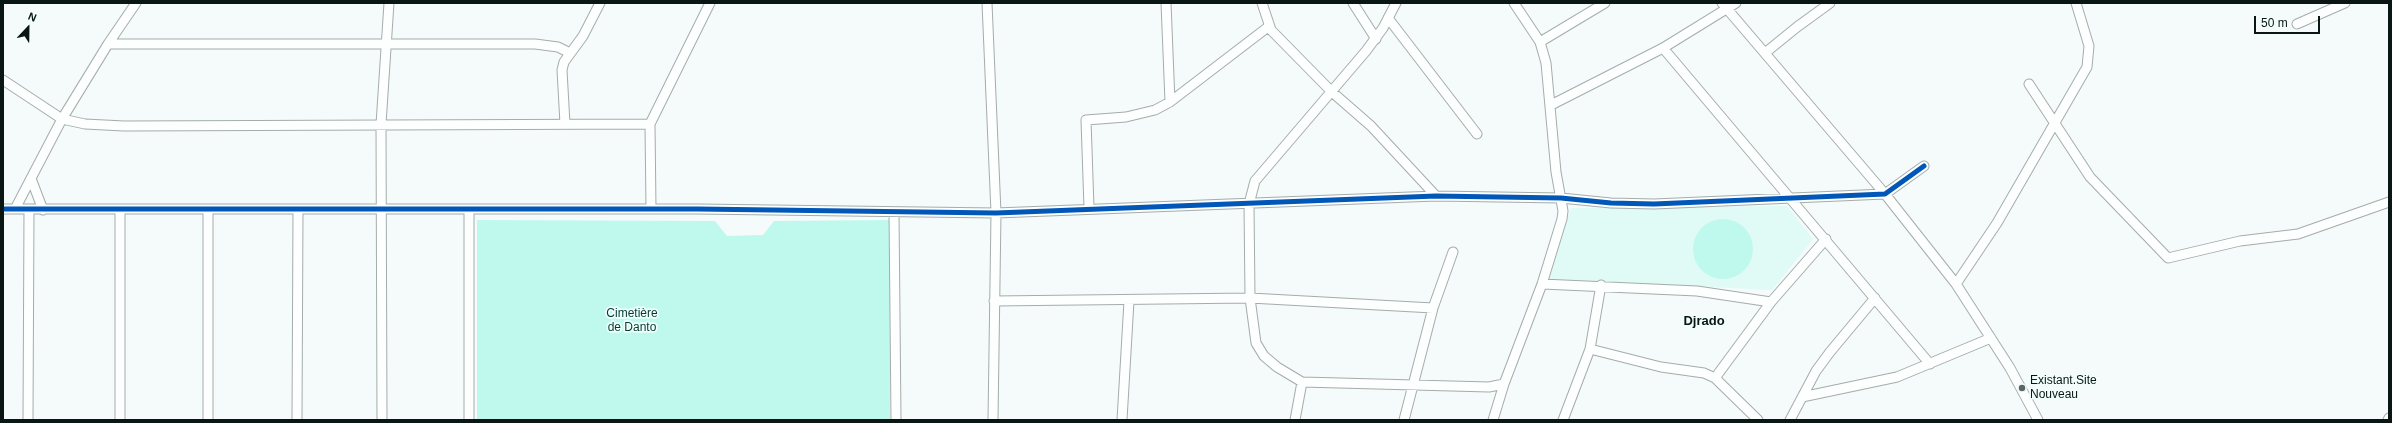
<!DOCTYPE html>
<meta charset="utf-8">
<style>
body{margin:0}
#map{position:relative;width:2392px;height:423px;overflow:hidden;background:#f4fbfa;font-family:Arial,sans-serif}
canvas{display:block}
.frame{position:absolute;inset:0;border:4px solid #0a1614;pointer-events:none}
.north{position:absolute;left:8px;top:8px;width:40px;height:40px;-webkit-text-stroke:3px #f1fefb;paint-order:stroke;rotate:22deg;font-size:11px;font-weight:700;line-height:16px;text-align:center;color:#0a1614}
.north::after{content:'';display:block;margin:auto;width:14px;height:18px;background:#0a1614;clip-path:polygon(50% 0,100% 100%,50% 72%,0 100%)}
.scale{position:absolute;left:2254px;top:16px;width:66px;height:18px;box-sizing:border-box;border:2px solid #0a1614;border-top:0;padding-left:5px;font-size:12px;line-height:14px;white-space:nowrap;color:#0a1614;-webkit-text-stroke:3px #f1fefb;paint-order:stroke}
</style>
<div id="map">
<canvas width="2392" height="423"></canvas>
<div class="frame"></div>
<div class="north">N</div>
<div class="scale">50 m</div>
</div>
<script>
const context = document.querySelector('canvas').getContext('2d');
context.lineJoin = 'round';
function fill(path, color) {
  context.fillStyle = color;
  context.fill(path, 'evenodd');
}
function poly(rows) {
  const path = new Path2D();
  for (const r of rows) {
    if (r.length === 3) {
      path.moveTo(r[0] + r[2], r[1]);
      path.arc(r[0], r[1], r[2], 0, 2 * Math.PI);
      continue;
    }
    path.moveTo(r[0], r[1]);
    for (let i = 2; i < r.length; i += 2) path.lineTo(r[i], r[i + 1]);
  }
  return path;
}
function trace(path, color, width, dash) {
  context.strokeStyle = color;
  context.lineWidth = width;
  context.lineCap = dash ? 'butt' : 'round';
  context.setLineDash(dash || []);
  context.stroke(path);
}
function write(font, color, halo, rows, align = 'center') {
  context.font = font + ' Arial,sans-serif';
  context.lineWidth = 3.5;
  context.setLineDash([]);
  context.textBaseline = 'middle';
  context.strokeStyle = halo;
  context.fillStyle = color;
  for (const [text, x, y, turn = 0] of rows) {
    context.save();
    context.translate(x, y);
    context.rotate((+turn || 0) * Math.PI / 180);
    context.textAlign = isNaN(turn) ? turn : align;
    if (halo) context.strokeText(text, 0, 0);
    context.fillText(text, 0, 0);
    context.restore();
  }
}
fill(poly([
 [1787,206,1813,239,1772,290,1549,279,1571,208]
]), '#e0faf5');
fill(poly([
 [1723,249,30],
 [477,220,715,221,727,236,763,235,774,221,890,220,890,420,477,420]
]), '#bff9ed');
const minor = poly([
 [987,3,996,213,993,420],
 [1166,3,1170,102],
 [1262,3,1271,30,1332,92,1371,126,1436,196],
 [1353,3,1376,39],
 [1396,3,1383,28,1366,51,1255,181,1249,204,1250,298,1256,343,1264,356,1277,367,1302,382,1489,387,1504,384],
 [1722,3,1885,194,1956,284,2010,368,2038,420],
 [1388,18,1477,134],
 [2297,24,2345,3],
 [1540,42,1605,3],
 [108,44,535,44,558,47,570,53],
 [1663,48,1930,364],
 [1765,53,1797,27,1830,3],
 [3,80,62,119,85,124,124,126,650,124],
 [2029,84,2090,177,2168,258,2240,241,2298,234,2389,202],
 [1551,105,1663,48,1736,3],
 [565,124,562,70,564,62,583,36,600,3],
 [32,181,43,210],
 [1089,208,1086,120,1126,117,1155,110,1170,102,1268,27],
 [3,209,698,209,996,213,1436,196,1561,198,1611,203,1654,204,1885,194,1924,166],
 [15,209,62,119,108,44,136,3],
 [651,209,650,124,710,3],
 [120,210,120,420],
 [469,210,469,420],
 [208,211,208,420],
 [894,212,896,420],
 [1542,284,1697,291,1771,302],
 [1956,284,1997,223,2087,67,2089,46,2076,3],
 [994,301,1250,298,1433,308],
 [1590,349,1661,367,1704,373,1715,378,1758,420],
 [1715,378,1771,302,1826,239],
 [1802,397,1897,377,1991,338],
 [28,420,29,209],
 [297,420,298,210],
 [382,420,381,124,389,3],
 [1122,420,1129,301],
 [1295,420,1302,382],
 [1404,420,1433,308,1453,252],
 [1493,420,1504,384,1542,284,1562,219,1563,211,1556,172,1546,63,1540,42,1514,3],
 [1563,420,1590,349,1601,285],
 [1790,420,1816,371,1830,352,1875,298],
 [2388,420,2389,418]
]);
trace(minor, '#a4adab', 11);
trace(minor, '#fdfefe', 9);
trace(poly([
 [3,209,698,209,996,213,1436,196,1561,198,1611,203,1654,204,1885,194,1924,166]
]), '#0057b8', 5);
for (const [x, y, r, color] of [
 [2022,388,4,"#5c6664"]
]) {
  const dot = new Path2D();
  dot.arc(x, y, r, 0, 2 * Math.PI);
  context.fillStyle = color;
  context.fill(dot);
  trace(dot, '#f1fefb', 1.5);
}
write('12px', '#023b33', '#f1fefb', [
 ["Cimetière",632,314],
 ["de Danto",632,328]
]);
write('12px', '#0a1614', '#f1fefb', [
 ["Existant.Site",2030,381],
 ["Nouveau",2030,395]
], 'left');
write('bold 13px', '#0a1614', '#f1fefb', [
 ["Djrado",1704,321]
]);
</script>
